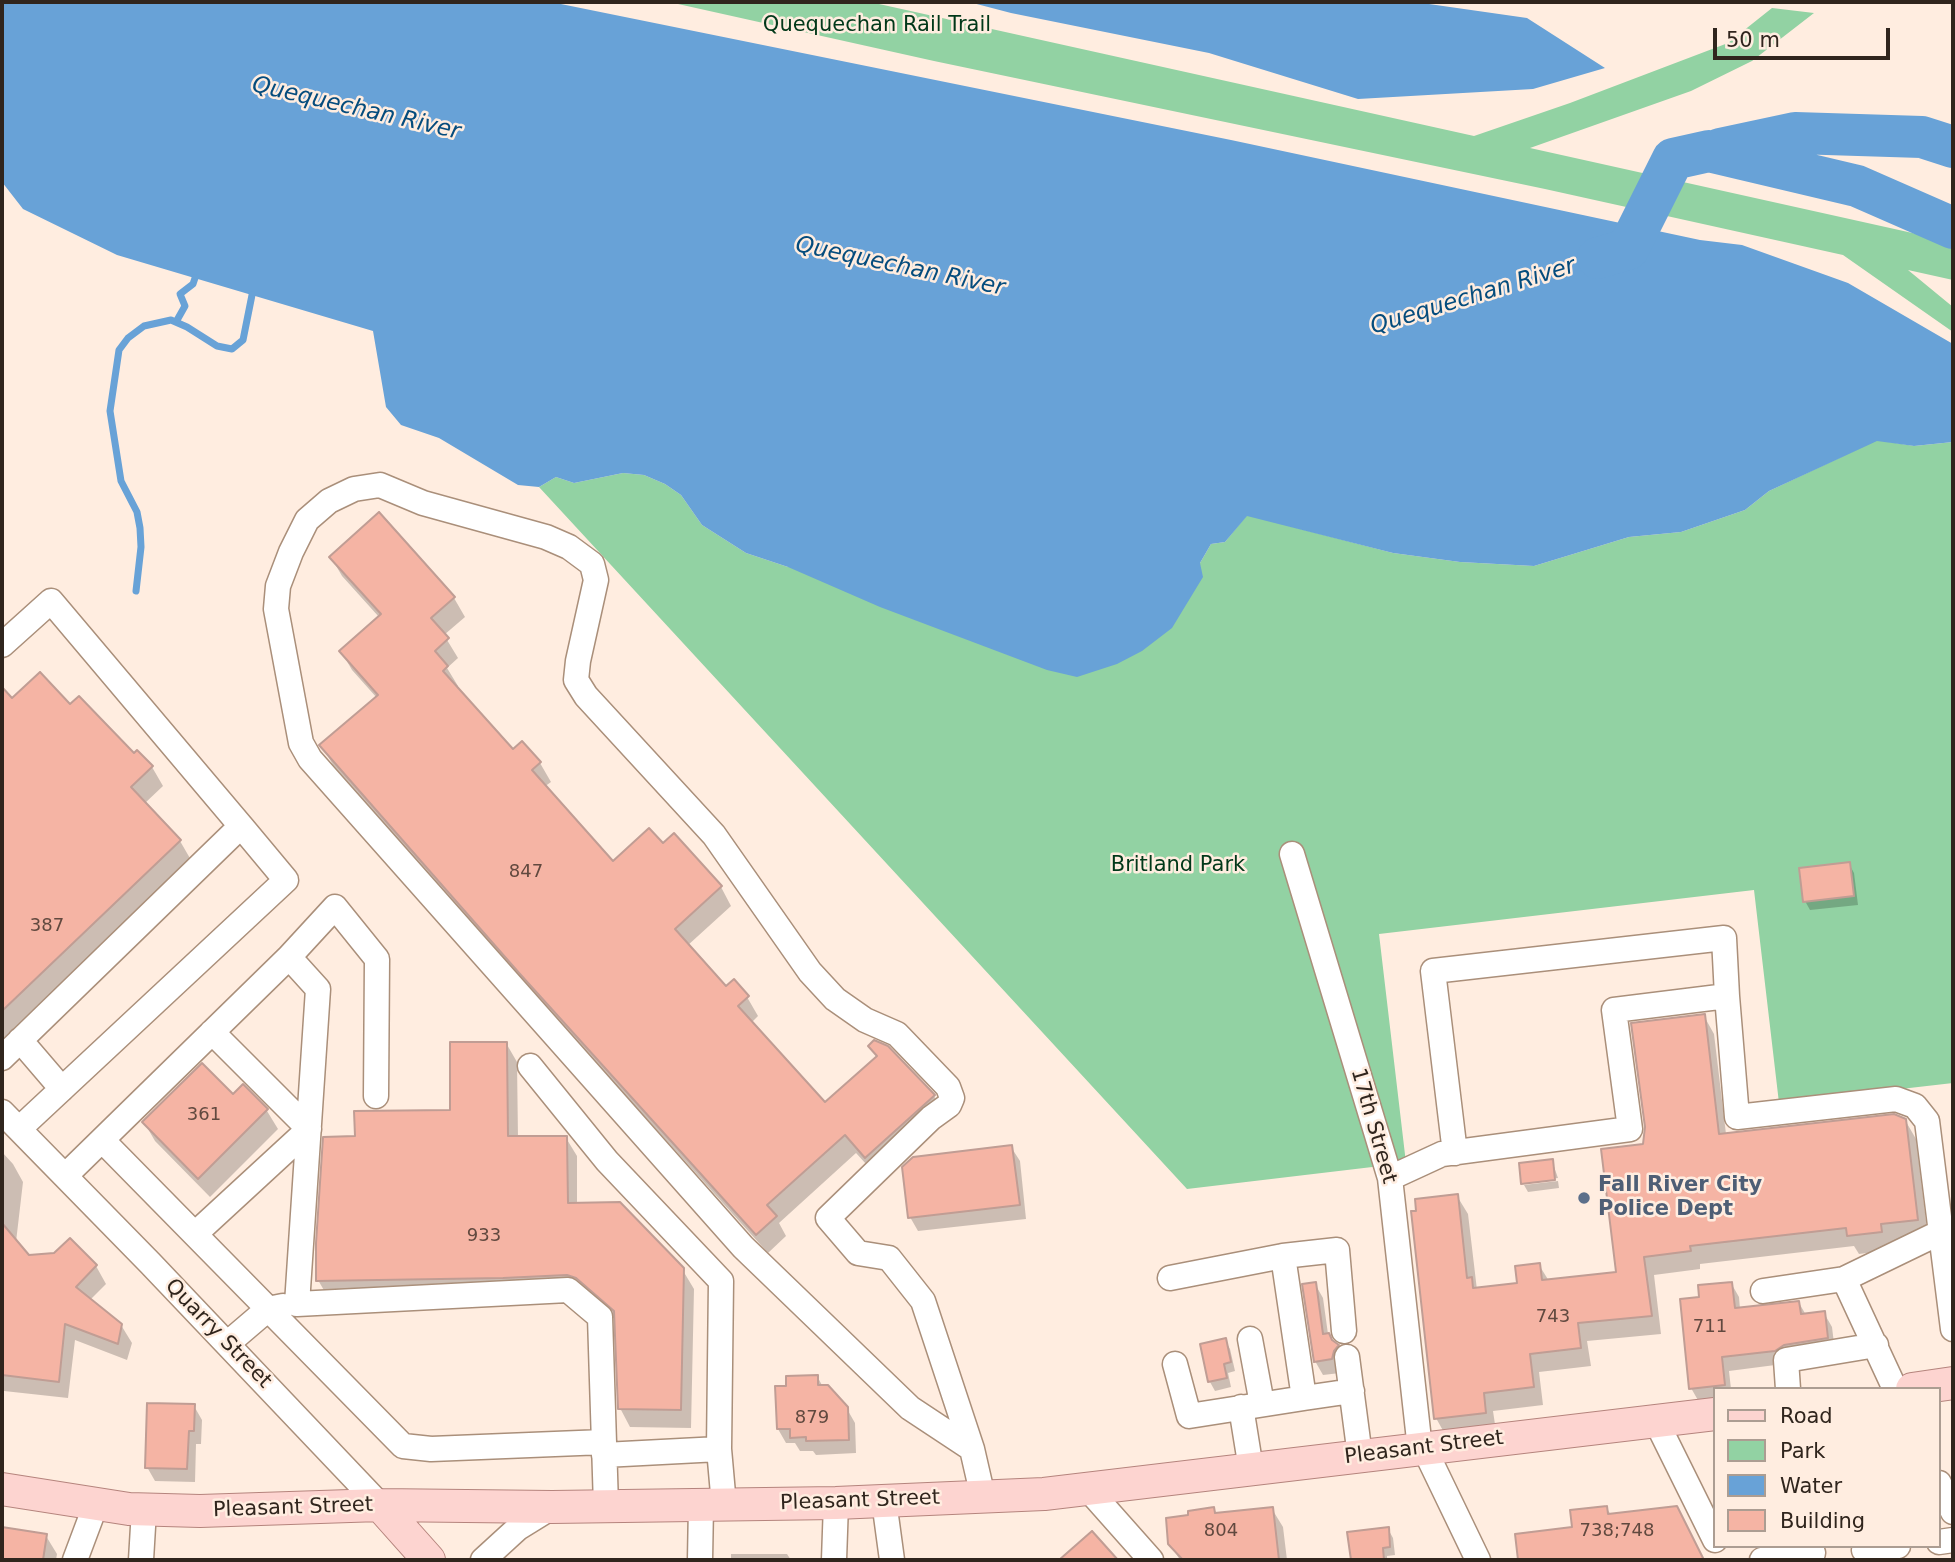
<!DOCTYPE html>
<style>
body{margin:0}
#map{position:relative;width:1955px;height:1562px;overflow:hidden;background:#ffede0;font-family:"DejaVu Sans",sans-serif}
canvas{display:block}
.frame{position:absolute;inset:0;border:4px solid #30251d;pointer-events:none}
.legend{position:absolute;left:1713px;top:1387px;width:228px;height:161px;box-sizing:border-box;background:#ffede0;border:2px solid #ac9d92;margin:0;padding:9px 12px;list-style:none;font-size:21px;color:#30251d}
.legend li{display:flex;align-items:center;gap:14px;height:35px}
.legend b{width:35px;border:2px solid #ac9d92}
.scale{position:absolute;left:1713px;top:28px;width:177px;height:32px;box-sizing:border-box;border:4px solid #30251d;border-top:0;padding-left:9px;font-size:21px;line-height:24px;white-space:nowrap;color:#30251d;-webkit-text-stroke:5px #ffede0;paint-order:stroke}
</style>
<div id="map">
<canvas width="1955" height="1562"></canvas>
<div class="frame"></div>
<ul class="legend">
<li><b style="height:9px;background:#fdd4d0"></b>Road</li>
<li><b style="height:19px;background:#92d2a3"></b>Park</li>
<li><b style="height:19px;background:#68a2d7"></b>Water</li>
<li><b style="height:19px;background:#f5b4a4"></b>Building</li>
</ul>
<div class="scale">50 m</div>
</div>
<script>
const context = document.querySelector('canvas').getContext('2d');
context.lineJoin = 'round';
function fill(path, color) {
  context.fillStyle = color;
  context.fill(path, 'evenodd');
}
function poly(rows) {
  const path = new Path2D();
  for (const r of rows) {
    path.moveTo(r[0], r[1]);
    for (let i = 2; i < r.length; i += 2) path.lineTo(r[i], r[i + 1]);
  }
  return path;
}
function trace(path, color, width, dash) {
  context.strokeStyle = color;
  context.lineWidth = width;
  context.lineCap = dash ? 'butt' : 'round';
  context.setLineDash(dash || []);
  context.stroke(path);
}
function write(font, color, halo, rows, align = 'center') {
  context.font = font + ' "DejaVu Sans",sans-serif';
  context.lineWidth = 5;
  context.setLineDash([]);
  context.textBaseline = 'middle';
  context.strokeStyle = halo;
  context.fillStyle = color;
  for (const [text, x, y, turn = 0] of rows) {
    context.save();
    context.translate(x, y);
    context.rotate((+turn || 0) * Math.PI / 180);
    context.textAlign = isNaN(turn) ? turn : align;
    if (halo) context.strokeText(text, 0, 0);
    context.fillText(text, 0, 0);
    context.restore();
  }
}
fill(poly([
 [669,2,870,2,1474,136,1570,103,1728,43,1772,8,1814,13,1752,61,1691,91,1530,148,1953,242,1953,280,1908,270,1953,307,1953,332,1843,255,1545,189,934,61],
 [1877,440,1914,446,1953,442,1953,1083,1779,1103,1754,890,1379,934,1406,1163,1187,1189,539,487,556,477,574,483,623,473,644,475,665,484,681,495,702,525,746,553,788,567,1200,563,1211,544,1225,542,1247,515,1393,553,1460,562,1534,566,1629,537,1681,532,1745,510,1769,491]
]), '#92d2a3');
fill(poly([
 [2,2,551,2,1231,140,1700,240,1742,245,1848,283,1953,344,1953,442,1914,446,1877,441,1769,491,1745,510,1681,532,1629,537,1534,566,1460,562,1393,553,1247,516,1225,542,1211,544,1200,563,1203,577,1172,628,1142,651,1117,664,1077,677,1047,670,880,607,788,567,746,553,702,525,681,495,665,484,644,475,623,473,574,483,556,477,539,487,518,485,439,438,401,425,386,407,373,331,117,255,23,209,2,182],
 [969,2,1415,2,1527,18,1605,68,1533,89,1358,99,1209,53,1011,13]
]), '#68a2d7');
fill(poly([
 [331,557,454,598,465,617,444,635,458,658,447,668,458,686,456,688,513,752,540,763,551,782,544,787,613,863,663,846,721,887,731,906,687,946,726,988,747,997,758,1016,751,1023,825,1105,877,1058,870,1046,934,1096,944,1115,877,1176,856,1153,779,1223,786,1236,768,1253,533,993,333,765,322,746,377,698,352,670,341,651,379,617,342,576],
 [2,689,12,700,70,707,133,755,137,752,152,767,163,786,144,804,180,841,191,860,2,1040],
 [1849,864,1854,873,1858,905,1810,910,1805,901],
 [1704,1016,1714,1034,1726,1134,1905,1120,1916,1139,1928,1237,1890,1242,1891,1250,1859,1254,1854,1246,1700,1264,1700,1269,1654,1275,1661,1334,1587,1341,1591,1366,1539,1372,1543,1405,1493,1411,1496,1431,1446,1436,1436,1418,1457,1196,1468,1214,1477,1290,1519,1285,1539,1265,1549,1281,1618,1274,1645,1145],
 [506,1043,517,1062,518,1138,566,1138,577,1156,577,1205,682,1269,694,1289,691,1428,630,1427,620,1408,616,1320,588,1296,329,1299,318,1280,356,1138,452,1112],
 [243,1086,267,1111,278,1129,210,1197,155,1141,144,1122,233,1096],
 [1011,1147,1020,1161,1026,1219,918,1231,910,1217],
 [2,1152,13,1164,23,1182,16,1242,29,1256,96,1266,106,1284,90,1300,121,1325,132,1343,127,1360,75,1340,68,1398,4,1391,2,1386],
 [1552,1161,1558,1178,1524,1182,1524,1185,1521,1165],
 [1558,1181,1559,1188,1528,1192,1524,1185],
 [1731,1283,1739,1297,1740,1309,1799,1303,1806,1315,1824,1313,1832,1327,1835,1352,1783,1364,1729,1371,1731,1389,1715,1389,1715,1401,1699,1402,1691,1388,1701,1299],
 [1315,1284,1323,1298,1328,1334,1345,1360,1340,1373,1323,1375,1315,1361],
 [1225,1340,1230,1349,1235,1371,1228,1373,1231,1387,1215,1391,1210,1382,1202,1345],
 [817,1376,823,1387,847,1409,855,1423,856,1453,816,1455,813,1451,800,1451,795,1443,786,1443,778,1429,788,1388],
 [194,1406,202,1420,201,1444,196,1444,195,1482,155,1481,147,1467],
 [1606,1507,1611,1515,1684,1522,1704,1560,1520,1560,1517,1535,1574,1529],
 [1213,1509,1217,1515,1272,1509,1283,1527,1287,1560,1180,1560,1170,1544],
 [2,1528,46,1536,57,1554,56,1560,2,1560],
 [1388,1529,1393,1538,1395,1555,1387,1556,1387,1560,1352,1560,1349,1534],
 [731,1554,787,1554,791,1560,731,1560]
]), '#0003');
trace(poly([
 [176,322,185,306,180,294,193,284,195,278],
 [136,591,141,547,140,528,137,512,121,481,110,411,119,350,128,338,144,326,171,320,187,327,217,346,232,349,243,340,252,295]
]), '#68a2d7', 7);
trace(poly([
 [1720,149,1795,133,1922,137,1953,147],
 [1598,258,1628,249,1673,159,1709,151,1857,186,1953,228]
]), '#68a2d7', 42);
const building = poly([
 [379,512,455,597,431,618,449,638,435,651,448,666,443,671,513,749,522,741,541,762,532,770,613,861,649,828,663,843,674,833,722,886,675,929,726,986,734,979,749,996,738,1006,825,1102,877,1056,868,1046,874,1040,888,1046,935,1095,865,1158,845,1135,767,1205,777,1216,756,1235,520,974,319,745,378,695,339,651,381,614,329,557,379,512],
 [40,672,70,704,79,696,134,753,137,750,153,766,131,787,181,840,2,1011,2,687,12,698,40,672],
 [1850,862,1854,896,1803,902,1799,868,1850,862],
 [1705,1014,1719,1134,1894,1114,1906,1119,1918,1220,1881,1224,1882,1232,1847,1236,1846,1228,1690,1246,1691,1251,1644,1257,1652,1316,1578,1323,1581,1348,1530,1354,1534,1387,1484,1393,1486,1413,1434,1419,1411,1211,1416,1211,1415,1199,1458,1194,1467,1278,1472,1277,1473,1288,1517,1283,1515,1266,1540,1263,1542,1280,1616,1272,1601,1149,1643,1144,1645,1127,1631,1023,1705,1014],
 [450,1042,507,1042,508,1136,567,1136,568,1203,620,1202,684,1268,681,1410,618,1409,614,1311,576,1278,567,1275,503,1278,316,1281,316,1243,323,1137,355,1136,354,1111,450,1110,450,1042],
 [202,1063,233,1094,243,1084,268,1109,198,1179,142,1122,202,1063],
 [1012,1145,1020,1205,908,1218,902,1167,913,1157,1012,1145],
 [1553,1159,1555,1180,1521,1184,1519,1163,1553,1159],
 [2,1223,29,1255,54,1253,70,1238,97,1265,76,1287,122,1324,118,1344,65,1324,59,1382,2,1375,2,1223],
 [1316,1282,1323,1334,1329,1333,1332,1340,1339,1345,1334,1351,1332,1359,1314,1362,1302,1284,1316,1282],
 [1732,1282,1735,1308,1799,1301,1801,1314,1825,1311,1828,1338,1784,1345,1775,1351,1722,1357,1725,1385,1689,1389,1680,1299,1699,1297,1698,1285,1732,1282],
 [1226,1338,1231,1362,1224,1364,1227,1378,1208,1382,1200,1344,1226,1338],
 [818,1375,818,1385,828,1385,848,1407,849,1440,806,1441,806,1437,790,1438,790,1429,777,1429,775,1386,786,1386,786,1376,818,1375],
 [147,1403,195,1404,194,1431,189,1431,187,1469,145,1468,147,1403],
 [1607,1506,1608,1514,1677,1506,1704,1560,1518,1560,1515,1534,1572,1527,1570,1510,1607,1506],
 [1214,1507,1215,1513,1273,1507,1279,1560,1183,1560,1168,1544,1166,1518,1188,1515,1188,1511,1214,1507],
 [2,1527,47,1534,43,1560,2,1560,2,1527],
 [1389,1527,1390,1547,1383,1548,1384,1560,1351,1560,1347,1532,1389,1527],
 [1092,1531,1118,1560,1059,1560,1092,1531]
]);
fill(building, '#f5b4a4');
trace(building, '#c09d94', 2);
const minor = poly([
 [2,645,51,601,241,826],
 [1292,854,1390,1178,1420,1449],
 [289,957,335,907,377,959,376,1096],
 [1727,996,1737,1117,1896,1099,1915,1106,1927,1121,1953,1329],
 [20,1040,62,1089],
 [2,1058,241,826,286,880,19,1129],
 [530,1066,607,1161,721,1281,719,1449,604,1455],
 [2,1112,150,1263,380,1505],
 [102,1140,403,1446,431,1449,604,1442],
 [65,1176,289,957,318,989,297,1304,568,1290,600,1317,606,1506],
 [1390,1178,1442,1154,1630,1129,1614,1010,1727,996,1724,938,1433,971,1455,1153],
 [195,1234,309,1129,212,1032],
 [1170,1278,1283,1256],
 [1763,1291,1844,1279],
 [1344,1331,1337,1250,1283,1256,1304,1398,1352,1391],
 [1250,1339,1262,1404],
 [227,1344,268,1309,283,1306],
 [1347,1357,1360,1456],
 [1175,1364,1189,1416,1304,1398],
 [1788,1389,1786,1360,1876,1345],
 [1895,1389,1844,1279,1941,1232],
 [1241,1407,1251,1469],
 [1656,1421,1715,1540],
 [1424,1448,1478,1560],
 [719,1449,724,1505],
 [972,1449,910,1408,743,1247,310,759,301,743,276,609,278,586,291,552,307,520,329,501,354,489,380,485,423,503,546,537,569,547,592,564,596,580,578,661,576,680,586,696,714,835,810,972,835,999,865,1020,897,1034,948,1087,952,1098,949,1105,931,1118,828,1218,858,1253,889,1258,923,1301,972,1449,983,1497],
 [1939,1483,1953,1512],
 [1088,1489,1151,1560],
 [884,1501,892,1560],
 [1939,1542,1953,1540],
 [1864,1550,1898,1546],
 [75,1560,96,1504],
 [141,1560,144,1510],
 [483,1560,518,1528,552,1507],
 [700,1560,701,1505],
 [834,1560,836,1503],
 [1762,1560,1813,1553]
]);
const major = poly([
 [1912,1389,1953,1383],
 [2,1489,129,1509,200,1511,380,1505,552,1507,836,1503,1044,1494,1715,1414],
 [380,1505,429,1560]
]);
trace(minor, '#aa8f7a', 27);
trace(major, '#b5847d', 34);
trace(minor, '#fff', 24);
trace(major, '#fdd4d0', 32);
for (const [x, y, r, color] of [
 [1584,1198,7,"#5c6f8a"]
]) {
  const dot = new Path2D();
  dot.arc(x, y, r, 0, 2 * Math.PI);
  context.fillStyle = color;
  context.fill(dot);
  trace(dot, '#ffede0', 2.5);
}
write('18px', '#61493f', null, [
 ["847",526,872],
 ["387",47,926],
 ["361",204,1115],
 ["933",484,1236],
 ["743",1553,1317],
 ["711",1710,1327],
 ["879",812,1418],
 ["804",1221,1531],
 ["738;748",1617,1531]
]);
write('21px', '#013819', '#ffede0', [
 ["Quequechan Rail Trail",877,26],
 ["Britland Park",1178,866]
]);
write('21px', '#30251d', '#ffede0', [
 ["17th Street",1373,1126,74],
 ["Quarry Street",218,1334,46],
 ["Pleasant Street",1424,1448,-7],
 ["Pleasant Street",860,1501,-2],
 ["Pleasant Street",293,1508,-2]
]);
write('bold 21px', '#4e5e75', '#ffede0', [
 ["Fall River City",1598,1186],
 ["Police Dept",1598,1210]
], 'left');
write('italic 23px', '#054c7d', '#ffede0', [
 ["Quequechan River",356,109,13],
 ["Quequechan River",900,267,12],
 ["Quequechan River",1473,297,-17]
]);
</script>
